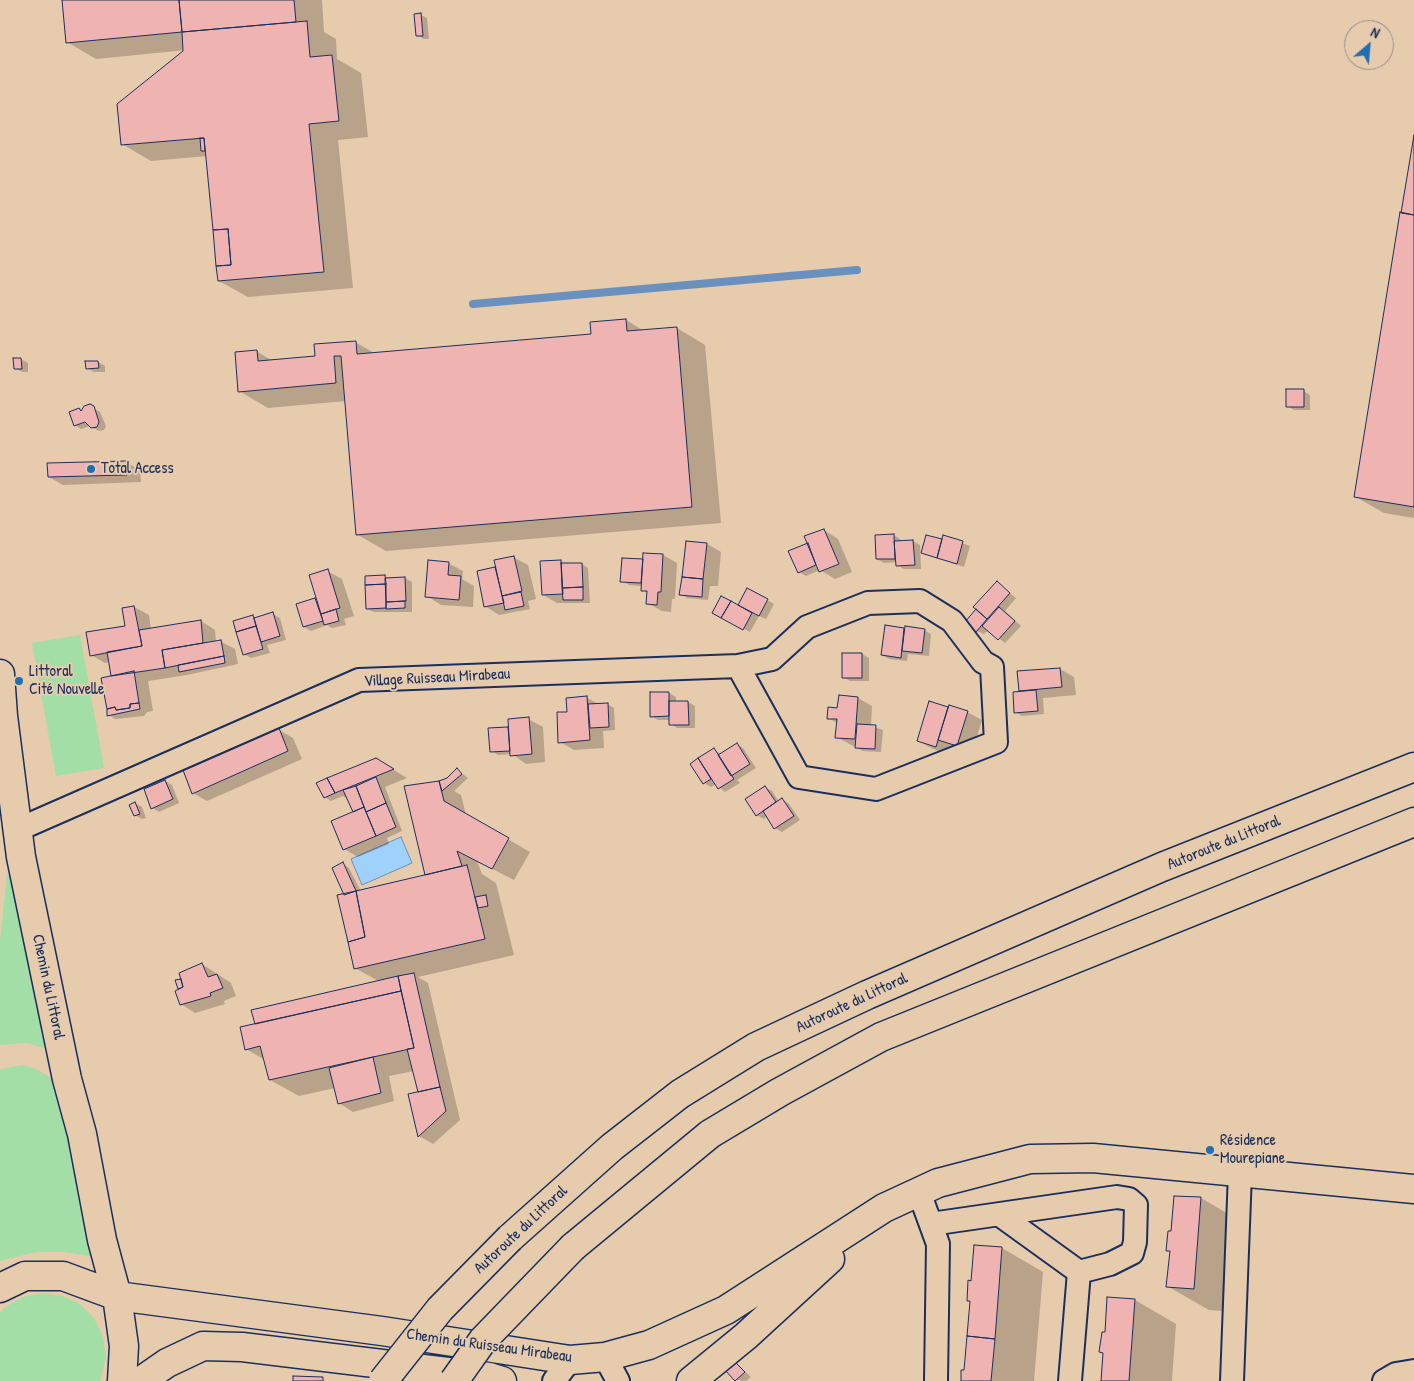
<!DOCTYPE html>
<meta charset="utf-8">
<style>
body{margin:0}
#map{position:relative;width:1414px;height:1381px;overflow:hidden;background:#e6cbad;font-family:"Patrick Hand",sans-serif}
canvas{display:block}
.north{position:absolute;left:1344px;top:20px;width:50px;height:50px;box-sizing:border-box;background:#e6cbad;border:1px solid #958d8d;border-radius:50%;rotate:27deg;font-size:14px;font-weight:700;line-height:20px;text-align:center;color:#1b2f5e}
.north::after{content:'';display:block;margin:auto;width:18px;height:22px;background:#1f6fb2;clip-path:polygon(50% 0,100% 100%,50% 72%,0 100%)}
</style>
<div id="map">
<canvas width="1414" height="1381"></canvas>
<div class="north">N</div>
</div>
<script>
const context = document.querySelector('canvas').getContext('2d');
context.lineJoin = 'round';
function fill(path, color) {
  context.fillStyle = color;
  context.fill(path, 'evenodd');
}
function poly(rows) {
  const path = new Path2D();
  for (const r of rows) {
    path.moveTo(r[0], r[1]);
    for (let i = 2; i < r.length; i += 2) path.lineTo(r[i], r[i + 1]);
  }
  return path;
}
function trace(path, color, width, dash) {
  context.strokeStyle = color;
  context.lineWidth = width;
  context.lineCap = dash ? 'butt' : 'round';
  context.setLineDash(dash || []);
  context.stroke(path);
}
function write(font, color, halo, rows, align = 'center') {
  context.font = font + ' "Patrick Hand",sans-serif';
  context.lineWidth = 4;
  context.setLineDash([]);
  context.textBaseline = 'middle';
  context.strokeStyle = halo;
  context.fillStyle = color;
  for (const [text, x, y, turn = 0] of rows) {
    context.save();
    context.translate(x, y);
    context.rotate((+turn || 0) * Math.PI / 180);
    context.textAlign = isNaN(turn) ? turn : align;
    if (halo) context.strokeText(text, 0, 0);
    context.fillText(text, 0, 0);
    context.restore();
  }
}
fill(poly([
 [80,635,104,768,56,776,32,643],
 [7,874,12,874,51,1050,27,1043,0,1045,0,941],
 [23,1065,36,1069,50,1077,57,1087,95,1257,65,1252,36,1252,0,1261,0,1069],
 [42,1293,62,1296,80,1304,94,1318,103,1337,106,1357,100,1381,0,1381,0,1313,5,1307,23,1297]
]), '#a2dea5');
const water = poly([
 [401,837,412,863,362,885,351,859,401,837]
]);
fill(water, '#9fd1fc');
trace(water, '#6a90bd', 1);
fill(poly([
 [63,0,322,0,324,32,336,39,337,59,361,73,368,137,338,140,353,288,248,297,219,281,207,156,151,161,122,144,186,50,96,59,67,42],
 [421,15,427,18,429,39,424,39,417,35],
 [1414,141,1414,518,1384,513,1356,497],
 [626,320,644,331,677,328,705,345,721,523,386,551,358,535,346,401,268,408,239,391,256,351,273,361,316,357,355,342,376,354,592,335],
 [21,359,28,363,28,372,22,372,15,368],
 [98,362,105,366,105,372,94,372,87,368],
 [1304,391,1310,395,1310,410,1294,410,1287,406],
 [90,406,100,412,106,426,104,430,99,431,90,426,81,429,75,425,79,409,82,411],
 [126,462,140,470,141,482,63,485,49,477],
 [824,530,838,539,852,572,835,579,820,570,806,576,799,572,809,544],
 [811,562,818,565,818,568,810,563],
 [894,535,900,539,901,542,913,541,920,545,921,569,904,569,897,565,897,562,884,563,877,559],
 [944,536,970,546,964,567,922,553,943,541],
 [707,544,721,552,718,586,710,586,708,600,687,598,681,594],
 [644,554,663,555,677,563,675,599,672,599,671,612,662,611,647,603,648,593,642,590,642,586,629,585,622,581,644,561],
 [513,557,528,565,536,599,528,601,530,609,499,615,485,606,478,572,496,568],
 [561,562,566,564,582,564,588,568,590,603,557,603,543,595],
 [448,563,463,571,462,579,474,586,473,607,441,605,427,596],
 [327,571,342,579,354,616,344,619,346,625,332,628,327,625,311,631,304,627,315,599,318,601],
 [366,577,405,578,412,582,412,612,374,612,367,609],
 [997,583,1016,598,1005,611,1021,626,1005,643,988,630,984,634,977,631],
 [748,589,774,604,766,619,759,616,750,632,713,612,739,607],
 [134,607,149,615,151,630,201,621,215,630,216,642,220,641,235,649,238,664,187,675,148,681,153,711,147,712,144,716,115,719,109,715,113,677,110,662,105,663,91,655,127,627,124,609],
 [273,614,280,618,286,640,267,645,270,653,251,658,244,654,235,622],
 [886,627,924,630,931,634,929,656,908,654,907,661,889,659,882,655],
 [862,654,869,658,869,681,850,681,843,677],
 [1060,669,1074,677,1076,695,1043,698,1044,714,1022,716,1015,712,1024,692,1021,691],
 [669,693,676,697,676,702,688,702,695,706,695,728,677,728,671,724,671,720,658,720,651,716],
 [587,698,599,704,607,704,614,708,615,730,603,731,604,748,574,750,560,742,568,713],
 [858,698,872,706,871,726,883,730,881,752,863,751,836,737,837,723,828,718,838,709],
 [930,703,967,712,982,720,972,753,951,755,933,749,918,741],
 [528,719,543,727,545,762,526,764,512,754,498,755,491,751,508,728,510,729],
 [279,730,293,738,302,759,207,801,193,793],
 [737,744,743,748,756,768,737,780,740,783,725,792,716,784,711,787,704,783,692,764,714,750,721,754],
 [376,759,407,778,385,787,402,831,387,838,389,844,358,857,344,849,354,812,349,800,343,796,331,801,325,797],
 [457,770,468,778,454,791,461,795,466,815,530,852,514,880,477,861,482,874,496,883,514,955,418,977,428,983,460,1120,433,1144,419,1136,410,1095,419,1093,414,1071,389,1076,394,1101,353,1112,339,1103,335,1088,299,1096,270,1080,265,1060,246,1049,256,1025,380,982,355,968,343,864,349,868,361,892,428,875,406,787,440,782,448,779],
 [165,781,172,785,179,803,159,812,152,808],
 [765,787,772,791,779,802,783,800,789,804,800,820,782,832,775,828,767,816,764,819,757,815],
 [135,803,142,807,146,818,142,819,135,815],
 [202,964,231,983,236,996,224,1001,225,1004,195,1013,181,1004,177,981,182,980],
 [1175,1197,1201,1198,1242,1222,1235,1312,1209,1310,1167,1286,1171,1252,1168,1250],
 [1002,1248,1043,1272,1034,1381,962,1381,966,1371,971,1302,968,1300,973,1282],
 [1135,1300,1176,1324,1172,1381,1102,1381,1106,1333],
 [734,1362,751,1377,746,1381,736,1380]
]), '#0003');
trace(poly([
 [473,304,857,270]
]), '#6a90bd', 8);
const building = poly([
 [62,0,179,0,182,32,66,43,62,0],
 [179,0,294,0,296,22,182,32,179,0],
 [421,13,423,36,416,36,414,14,421,13],
 [307,21,310,57,332,55,339,121,309,124,324,272,218,281,216,266,231,265,228,229,213,230,204,138,121,145,117,104,183,51,182,32,307,21],
 [1414,135,1414,215,1401,213,1414,135],
 [200,138,204,138,205,151,201,151,200,138],
 [1400,212,1414,215,1414,507,1354,497,1400,212],
 [228,229,231,265,216,266,213,230,228,229],
 [626,319,627,331,677,327,692,507,356,535,341,356,334,356,336,383,238,392,235,352,257,350,258,361,315,356,314,344,356,341,357,354,591,334,590,322,626,319],
 [13,358,21,358,22,369,14,369,13,358],
 [85,361,98,361,99,368,86,369,85,361],
 [1286,389,1304,389,1304,407,1286,407,1286,389],
 [90,404,94,406,99,422,97,427,91,428,85,422,74,426,69,412,79,408,81,411,84,406,90,404],
 [126,461,127,475,48,477,47,463,126,461],
 [824,529,839,564,819,572,804,536,824,529],
 [894,534,895,559,876,559,875,535,894,534],
 [926,535,942,539,937,558,921,553,926,535],
 [943,535,963,541,957,564,937,558,943,535],
 [913,540,915,565,896,566,894,541,913,540],
 [686,541,707,543,703,579,682,577,686,541],
 [808,543,816,565,798,573,788,551,808,543],
 [643,553,663,554,661,592,658,592,657,605,646,604,647,591,641,591,643,553],
 [514,556,522,591,502,596,494,560,514,556],
 [622,558,643,559,641,583,620,582,622,558],
 [428,560,449,562,448,575,461,576,459,600,425,597,428,560],
 [561,560,563,594,542,595,540,561,561,560],
 [561,563,582,563,583,587,562,588,561,563],
 [495,567,504,603,484,607,477,571,495,567],
 [328,569,340,608,321,614,309,575,328,569],
 [385,575,386,584,365,585,365,576,385,575],
 [405,577,406,601,386,602,385,578,405,577],
 [682,577,703,579,702,597,679,595,682,577],
 [997,581,1010,593,987,619,973,607,997,581],
 [386,584,386,608,366,609,365,585,386,584],
 [583,587,583,600,563,600,562,588,583,587],
 [747,588,768,599,759,616,738,605,747,588],
 [521,592,524,606,505,610,502,596,521,592],
 [721,596,731,601,721,618,712,613,721,596],
 [315,598,323,621,303,627,296,604,315,598],
 [405,601,405,608,386,609,386,602,405,601],
 [731,601,752,613,743,630,721,618,731,601],
 [134,606,142,646,90,656,86,632,125,626,122,608,134,606],
 [999,607,1015,621,998,640,982,626,999,607],
 [336,609,339,621,324,625,321,614,336,609],
 [976,609,987,619,976,632,965,622,976,609],
 [273,612,280,636,261,642,254,618,273,612],
 [253,615,256,626,236,632,233,621,253,615],
 [201,620,203,643,162,650,165,668,111,676,107,652,142,646,139,630,201,620],
 [885,625,904,628,901,658,881,655,885,625],
 [256,626,263,649,243,655,236,632,256,626],
 [905,626,925,629,922,653,902,651,905,626],
 [221,640,224,656,165,668,162,650,221,640],
 [842,653,862,653,862,678,842,678,842,653],
 [224,656,225,663,179,672,178,665,224,656],
 [1060,668,1062,687,1019,691,1017,671,1060,668],
 [134,671,139,703,130,704,130,708,116,710,115,707,107,709,101,678,134,671],
 [1036,690,1038,711,1014,713,1013,692,1036,690],
 [650,692,669,692,669,716,650,717,650,692],
 [839,695,858,697,855,739,835,738,837,719,827,719,828,707,837,708,839,695],
 [587,696,590,740,558,743,557,712,567,712,566,698,587,696],
 [669,701,688,701,689,725,669,725,669,701],
 [929,701,948,707,936,747,917,741,929,701],
 [139,703,140,709,107,716,107,709,115,707,116,710,130,708,130,704,139,703],
 [608,703,609,727,590,728,588,704,608,703],
 [949,705,968,711,957,746,938,740,949,705],
 [529,717,532,754,510,756,508,719,529,717],
 [857,724,876,725,875,749,855,748,857,724],
 [508,727,510,751,490,752,488,728,508,727],
 [279,728,288,751,192,794,183,770,279,728],
 [737,743,750,764,731,776,718,755,737,743],
 [714,748,734,779,718,789,698,758,714,748],
 [376,758,394,769,335,793,327,778,376,758],
 [698,758,711,779,703,784,690,764,698,758],
 [457,768,462,774,442,791,439,781,447,778,457,768],
 [376,777,386,803,366,812,356,786,376,777],
 [327,778,335,793,324,798,316,783,327,778],
 [165,780,173,799,151,809,144,789,165,780],
 [439,781,444,801,509,838,492,869,457,851,462,866,425,875,404,786,439,781],
 [356,786,364,807,353,812,343,790,356,786],
 [765,786,776,802,756,816,745,799,765,786],
 [782,798,794,816,774,829,763,811,782,798],
 [135,802,140,814,134,816,129,805,135,802],
 [386,803,396,827,376,836,366,812,386,803],
 [364,807,376,836,343,850,331,821,364,807],
 [343,862,356,891,344,895,332,868,343,862],
 [467,865,485,939,354,969,348,942,365,937,356,891,467,865],
 [356,891,365,937,348,942,337,895,356,891],
 [486,895,488,906,478,908,475,897,486,895],
 [202,963,208,977,217,974,223,988,210,993,211,996,180,1005,175,991,183,987,179,973,202,963],
 [414,973,440,1087,418,1092,407,1049,414,1048,398,976,414,973],
 [398,976,401,991,255,1024,251,1010,398,976],
 [181,979,183,987,178,989,175,980,181,979],
 [401,991,414,1048,269,1080,260,1046,245,1050,240,1027,401,991],
 [373,1057,381,1093,338,1104,329,1068,373,1057],
 [440,1087,446,1111,418,1137,408,1094,440,1087],
 [1174,1196,1201,1197,1194,1289,1166,1287,1170,1251,1166,1251,1168,1231,1171,1231,1174,1196],
 [974,1245,1002,1247,995,1339,967,1336,970,1301,967,1301,968,1280,971,1281,974,1245],
 [1107,1297,1135,1299,1129,1381,1101,1381,1103,1353,1099,1352,1102,1332,1105,1332,1107,1297],
 [967,1336,995,1339,991,1381,961,1381,961,1370,964,1370,967,1336],
 [733,1360,745,1372,735,1381,724,1369,733,1360],
 [293,1376,323,1377,323,1381,293,1381,293,1376]
]);
fill(building, '#efb3b2');
trace(building, '#1b2f5e', 1);
const street = poly([
 [17,830,359,680,738,666,799,777,876,789,996,742,992,667,983,662,952,621,920,601,868,603,807,627,772,659,738,666],
 [919,1192,938,1244,936,1381],
 [1000,1215,1079,1272],
 [931,1224,1117,1197,1129,1199,1136,1205,1135,1242,1132,1253,1110,1264,1079,1272,1070,1381],
 [605,1357,618,1381],
 [554,1381,570,1360],
 [1232,1381,1240,1173],
 [1384,1381,1396,1374,1414,1371]
]);
const secondary = poly([
 [117,1296,382,1331,570,1360,605,1357,649,1345,726,1310,884,1208,938,1183,1030,1159,1093,1158,1414,1189],
 [141,1381,167,1363,203,1346,242,1347,489,1377,502,1381],
 [691,1381,746,1336,830,1259]
]);
const primary = poly([
 [0,674,3,716,21,857,67,1079,82,1134,102,1240,117,1296,124,1346,122,1381],
 [0,1288,25,1276,63,1276,117,1296]
]);
const highway = poly([
 [510,1238,612,1147,680,1094,756,1047,867,995,1162,867,1414,767],
 [573,1247,710,1134,780,1092,881,1037,1414,822]
]);
trace(street, '#1b2f5e', 26);
trace(secondary, '#1b2f5e', 31);
trace(primary, '#1b2f5e', 31);
trace(highway, '#1b2f5e', 31);
trace(street, '#e6cbad', 22);
trace(secondary, '#e6cbad', 28);
trace(primary, '#e6cbad', 28);
trace(highway, '#e6cbad', 28);
const highwayBridge = poly([
 [383,1381,440,1309,510,1238],
 [454,1381,483,1340,573,1247]
]);
trace(highwayBridge, '#1b2f5e', 31, []);
trace(highwayBridge, '#e6cbad', 28);
for (const [x, y, r, color] of [
 [91,469,5,"#1f6fb2"],
 [19,681,5,"#1f6fb2"],
 [1210,1150,5,"#1f6fb2"]
]) {
  const dot = new Path2D();
  dot.arc(x, y, r, 0, 2 * Math.PI);
  context.fillStyle = color;
  context.fill(dot);
  trace(dot, '#e6cbad', 2);
}
write('16px', '#1b2f5e', '#e6cbad', [
 ["Total Access",101,469],
 ["Littoral",29,672],
 ["Cité Nouvelle",29,690],
 ["Résidence",1220,1141],
 ["Mourepiane",1220,1159]
], 'left');
write('16px', '#1b2f5e', '#e6cbad', [
 ["Village Ruisseau Mirabeau",437,678,-3],
 ["Autoroute du Littoral",1224,843,-22],
 ["Chemin du Littoral",48,987,78],
 ["Autoroute du Littoral",852,1003,-25],
 ["Autoroute du Littoral",521,1230,-43],
 ["Chemin du Ruisseau Mirabeau",489,1346,8]
]);
</script>
